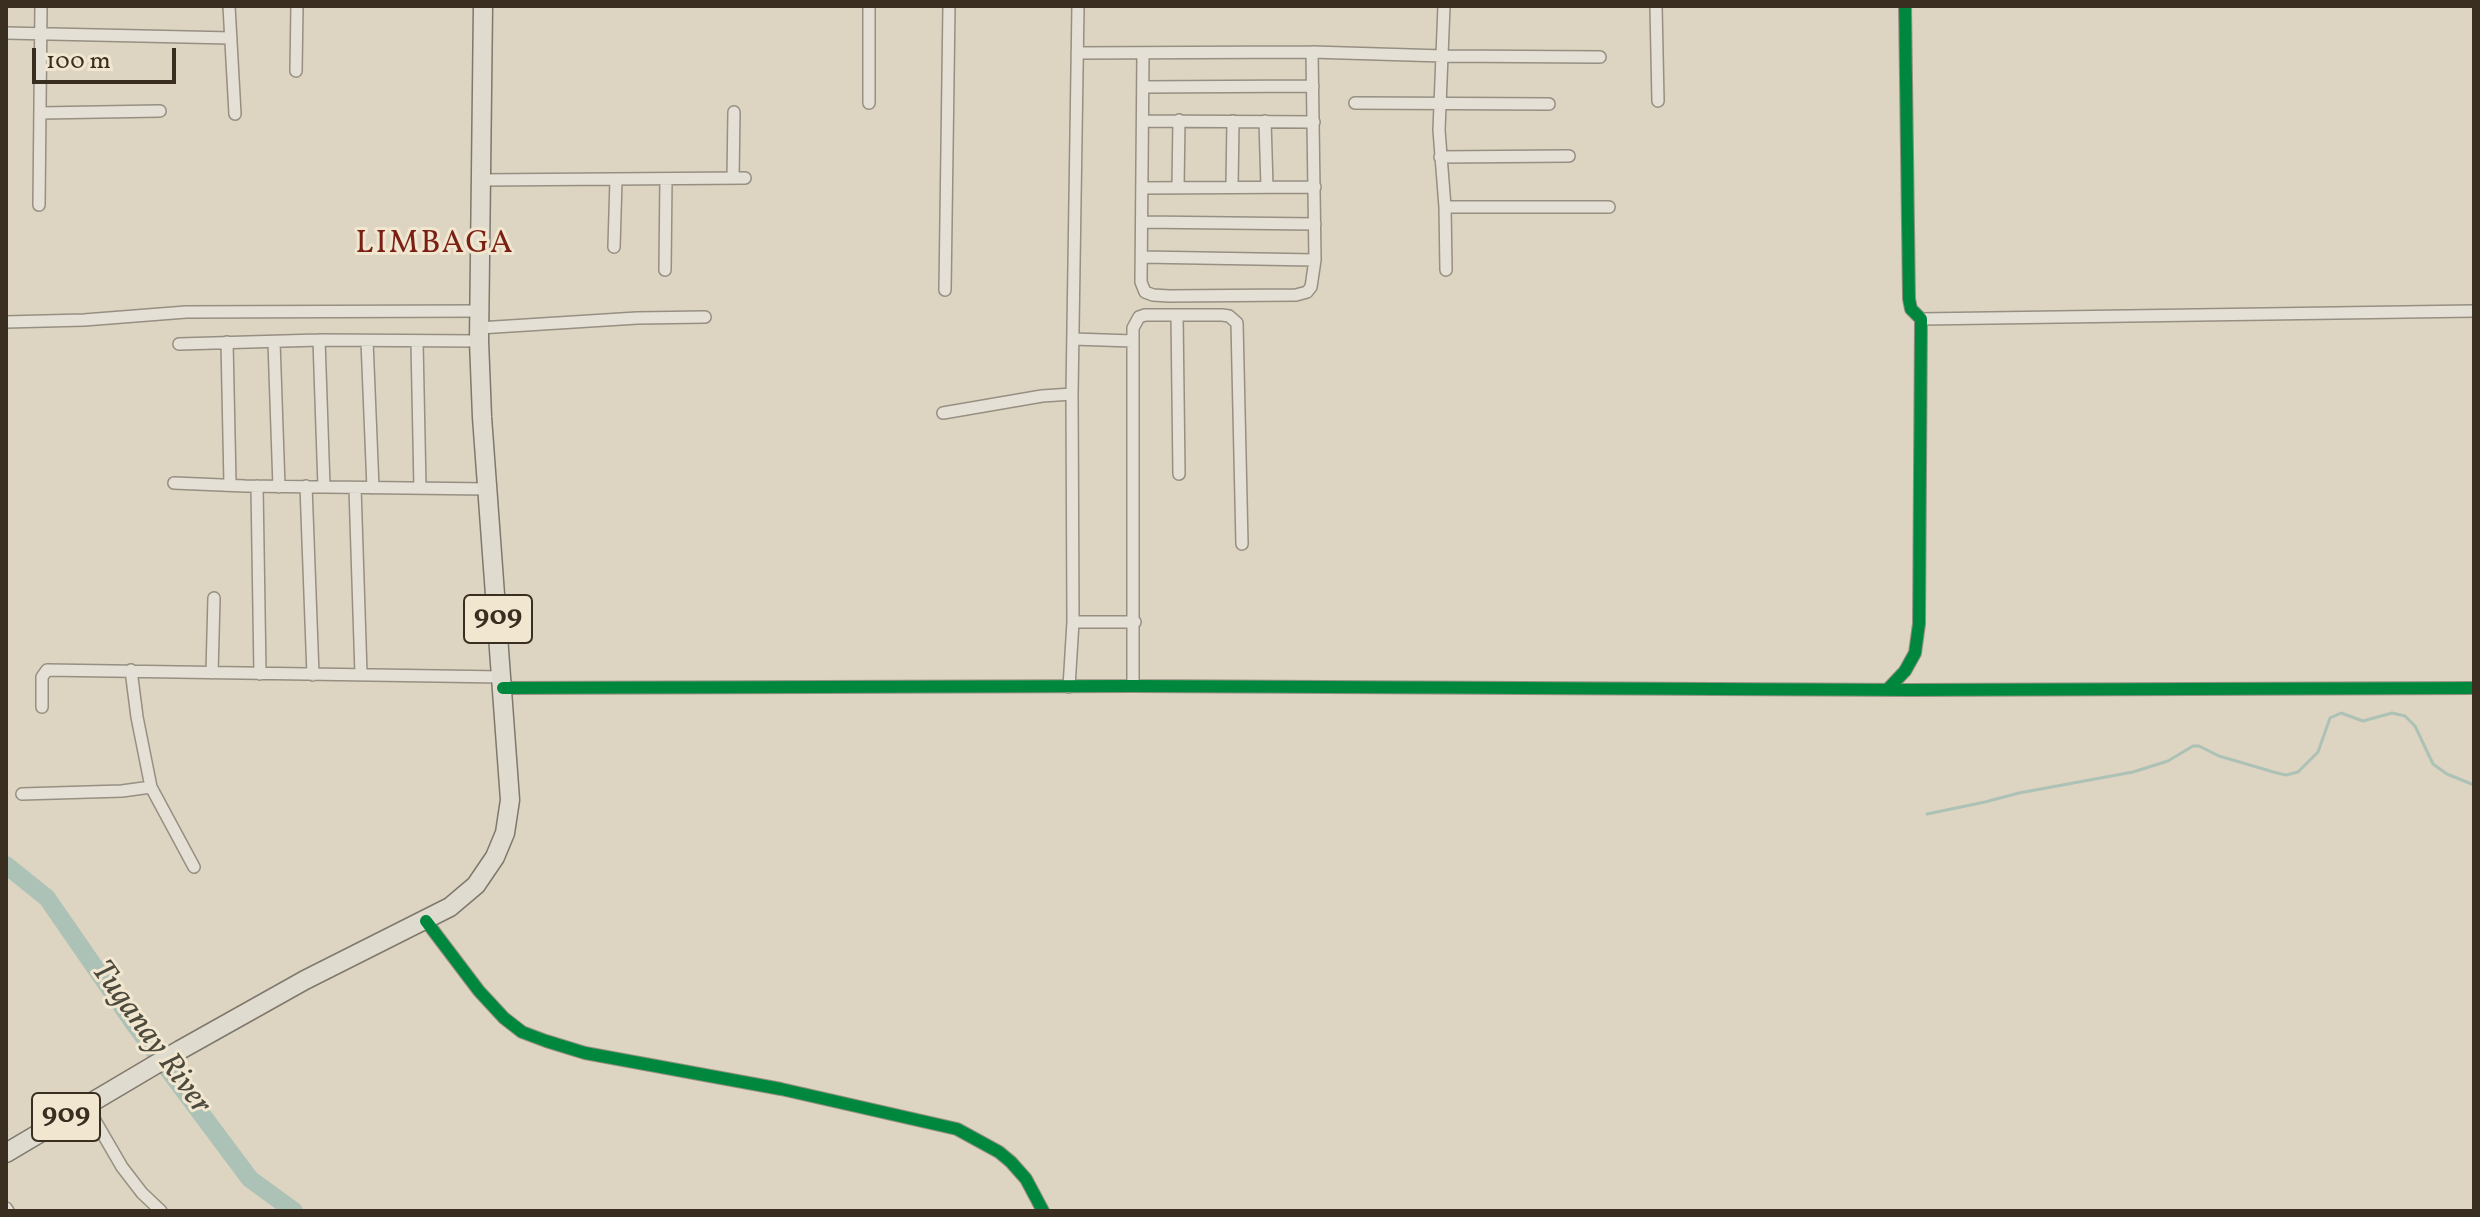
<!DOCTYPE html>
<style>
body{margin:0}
#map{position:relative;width:2480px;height:1217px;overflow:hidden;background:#ddd4c1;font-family:Vollkorn,serif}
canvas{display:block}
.frame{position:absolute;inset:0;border:8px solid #392e20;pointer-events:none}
.scale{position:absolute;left:32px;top:48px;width:144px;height:36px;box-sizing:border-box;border:4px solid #392e20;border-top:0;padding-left:10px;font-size:24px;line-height:28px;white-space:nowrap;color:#392e20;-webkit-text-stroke:6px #f1e6cf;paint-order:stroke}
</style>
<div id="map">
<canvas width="2480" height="1217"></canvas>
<div class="frame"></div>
<div class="scale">100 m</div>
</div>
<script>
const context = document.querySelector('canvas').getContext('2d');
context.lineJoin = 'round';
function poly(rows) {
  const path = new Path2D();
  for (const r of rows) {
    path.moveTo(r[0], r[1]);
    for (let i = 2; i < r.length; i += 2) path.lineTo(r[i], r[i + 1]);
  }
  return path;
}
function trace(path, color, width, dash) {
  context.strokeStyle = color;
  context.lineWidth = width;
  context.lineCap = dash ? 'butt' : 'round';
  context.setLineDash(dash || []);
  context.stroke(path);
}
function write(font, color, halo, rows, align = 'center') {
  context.font = font + ' Vollkorn,serif';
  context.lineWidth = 6;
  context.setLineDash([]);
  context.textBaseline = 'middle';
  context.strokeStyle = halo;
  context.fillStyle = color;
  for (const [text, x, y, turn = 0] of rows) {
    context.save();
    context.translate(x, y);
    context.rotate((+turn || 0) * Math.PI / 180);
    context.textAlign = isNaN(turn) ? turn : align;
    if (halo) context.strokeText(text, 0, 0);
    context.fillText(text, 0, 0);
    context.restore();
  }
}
trace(poly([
 [1927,814,1985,802,2019,793,2133,772,2168,761,2193,746,2199,746,2219,756,2277,773,2286,775,2298,772,2318,752,2330,718,2341,713,2363,721,2392,713,2405,716,2415,726,2433,764,2447,774,2474,785]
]), '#adc2b6', 3);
trace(poly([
 [6,865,47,898,132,1021,250,1179,294,1211]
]), '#adc2b6', 18);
const minor = poly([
 [229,6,235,114],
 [1444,6,1439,130,1445,207,1446,270],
 [1656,6,1658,101],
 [6,33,231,38],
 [1077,53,1312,52,1443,56,1600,57],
 [1143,53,1141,282,1145,292,1153,295,1169,296,1296,295,1307,292,1311,287,1315,260,1312,52],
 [296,71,297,6],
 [1143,87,1313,86],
 [869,103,869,6],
 [1355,103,1549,104],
 [40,113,160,111],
 [1143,121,1314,122],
 [1265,121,1267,187],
 [1440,157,1569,156],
 [733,178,734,112],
 [481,180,745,178],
 [1178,187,1179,120],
 [1232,187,1233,121],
 [1142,188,1315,187],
 [39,205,41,6],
 [1445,207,1609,207],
 [1142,222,1315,224],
 [614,247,616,180],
 [1142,257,1315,260],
 [665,270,666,179],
 [945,290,949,6],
 [1177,315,1179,474],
 [1921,319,2474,311],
 [6,322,84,320,186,312,480,311],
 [479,328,637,318,705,317],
 [1073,339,1133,341],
 [319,340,324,487],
 [367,341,373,488],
 [227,342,230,484],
 [274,342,279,487],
 [417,342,420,488],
 [179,344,319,340,479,341],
 [943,413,1042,396,1072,394],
 [174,483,245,486,488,489],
 [257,486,260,674],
 [306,486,313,675],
 [355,488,361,674],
 [1073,622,1135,622],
 [131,670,137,717,151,787,194,867],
 [212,673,214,598],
 [1133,686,1133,328,1139,317,1145,315,1222,315,1229,316,1237,323,1242,544],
 [1069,687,1073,622,1072,394,1078,6],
 [503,688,1133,686,1909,690,2474,688],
 [1888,689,1905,671,1915,653,1919,624,1921,319,1911,309,1909,299,1905,6],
 [42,707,42,677,47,670,502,677],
 [22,794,122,791,151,787],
 [426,921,479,991,504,1018,522,1032,546,1041,585,1053,781,1089,957,1129,999,1152,1011,1162,1026,1179,1043,1211],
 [86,1105,122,1167,142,1193,161,1211],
 [6,1208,8,1211]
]);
const primary = poly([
 [6,1153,180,1050,305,980,450,907,476,885,495,857,505,833,510,800,482,417,479,341,483,6]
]);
trace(minor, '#968f82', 14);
trace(primary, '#7e786d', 21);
trace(minor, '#e5e0d6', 11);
trace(primary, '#e0dbcf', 18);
trace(poly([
 [503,688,1133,686,1909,690,2474,688],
 [1888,689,1905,671,1915,653,1919,624,1921,319,1911,309,1909,299,1905,6],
 [426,921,479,991,504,1018,522,1032,546,1041,585,1053,781,1089,957,1129,999,1152,1011,1162,1026,1179,1043,1211]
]), '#00873e', 12);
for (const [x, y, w] of [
 [498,619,68],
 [66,1117,68]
]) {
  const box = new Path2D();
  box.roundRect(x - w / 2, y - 24, w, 48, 6);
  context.fillStyle = '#f1e6cf';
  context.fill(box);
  trace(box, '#392e20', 2);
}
write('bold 28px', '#392e20', null, [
 ["909",498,619],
 ["909",66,1117]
]);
context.letterSpacing = '2px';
write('32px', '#7a1f14', '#f1e6cf', [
 ["LIMBAGA",435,246]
]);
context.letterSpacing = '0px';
write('italic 32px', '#4c4a3d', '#f1e6cf', [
 ["Tuganay River",149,1039,54]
]);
</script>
